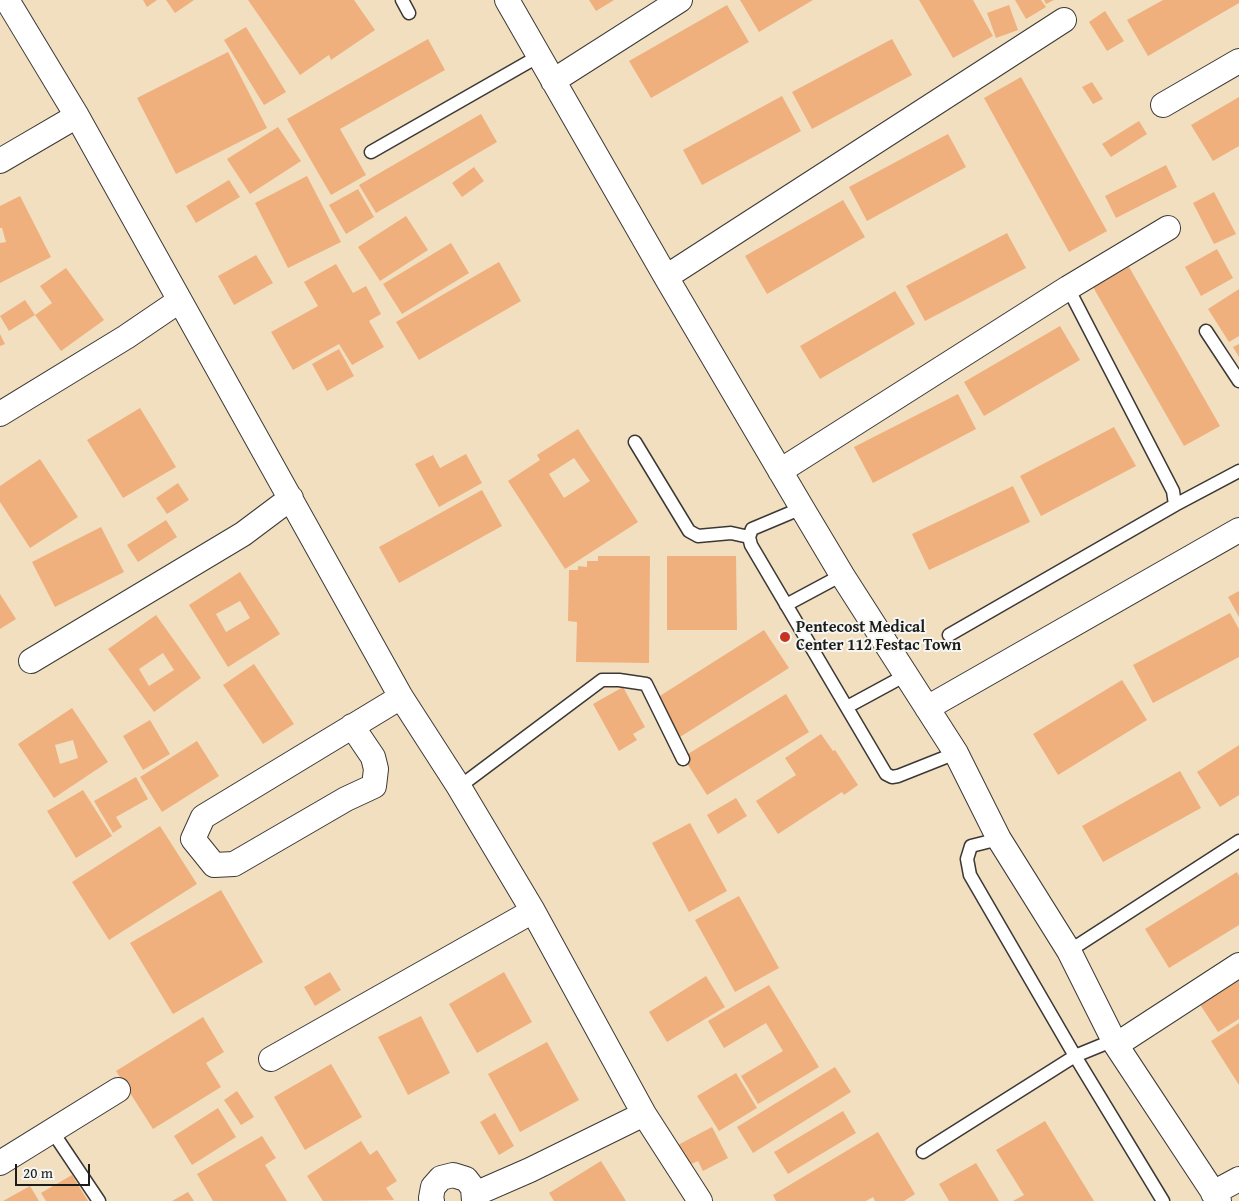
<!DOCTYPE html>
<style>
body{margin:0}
#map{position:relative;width:1239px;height:1201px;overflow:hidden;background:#f1dfc0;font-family:"Gentium Book Plus",serif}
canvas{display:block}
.scale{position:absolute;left:15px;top:1164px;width:75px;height:22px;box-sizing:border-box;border:2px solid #1c1c1c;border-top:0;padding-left:6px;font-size:15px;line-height:18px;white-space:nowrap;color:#1c1c1c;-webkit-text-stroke:4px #f6f6f2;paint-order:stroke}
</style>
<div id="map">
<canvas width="1239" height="1201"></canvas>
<div class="scale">20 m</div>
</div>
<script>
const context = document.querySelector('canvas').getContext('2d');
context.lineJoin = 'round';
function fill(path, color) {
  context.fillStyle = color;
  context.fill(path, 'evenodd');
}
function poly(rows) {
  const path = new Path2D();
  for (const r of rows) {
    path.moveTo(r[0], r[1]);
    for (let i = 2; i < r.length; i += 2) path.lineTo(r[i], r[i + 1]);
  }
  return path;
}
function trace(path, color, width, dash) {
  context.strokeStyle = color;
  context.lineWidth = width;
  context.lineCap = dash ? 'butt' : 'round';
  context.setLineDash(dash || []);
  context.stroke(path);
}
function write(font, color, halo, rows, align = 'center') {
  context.font = font + ' "Gentium Book Plus",serif';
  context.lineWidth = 4;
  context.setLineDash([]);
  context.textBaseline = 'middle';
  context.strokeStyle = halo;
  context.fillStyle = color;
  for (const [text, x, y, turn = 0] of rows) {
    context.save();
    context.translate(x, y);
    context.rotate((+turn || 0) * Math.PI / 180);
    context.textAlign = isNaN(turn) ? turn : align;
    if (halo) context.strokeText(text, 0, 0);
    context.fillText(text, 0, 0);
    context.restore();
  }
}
fill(poly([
 [143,0,157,0,147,7],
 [166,0,194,0,175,13],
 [248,0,354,0,375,30,331,60,329,55,300,75],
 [589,0,614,0,596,11],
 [740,0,813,0,759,32],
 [919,0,973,0,993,36,953,58],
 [1015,0,1041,0,1046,7,1026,19],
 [1044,0,1054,0,1046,4],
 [1163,0,1239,0,1239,3,1148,56,1127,20],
 [727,5,749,42,651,98,629,61],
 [1009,5,1018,30,996,38,987,13],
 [1105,11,1124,41,1107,51,1089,22],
 [246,27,286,92,264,105,224,40],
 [428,39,445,70,340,129,366,175,331,195,287,119],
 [892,39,912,75,812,129,792,92],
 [228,52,267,128,176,174,137,98],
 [1021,77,1107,231,1069,252,984,98],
 [1092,82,1103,99,1093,104,1082,87],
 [782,96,801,131,702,185,683,150],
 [1239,97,1239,146,1213,161,1191,125],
 [481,114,497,142,376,213,359,185],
 [1139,121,1147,134,1111,157,1102,144],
 [278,127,301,161,250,194,227,159],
 [948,134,966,167,867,221,849,187],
 [1166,165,1177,187,1116,218,1105,196],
 [474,167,484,181,462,197,452,183],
 [307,176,341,242,288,268,255,203],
 [229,180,240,197,196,223,186,206],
 [358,189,374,217,346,234,329,205],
 [1214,192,1236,234,1214,244,1193,203],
 [20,196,51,257,0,283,0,243,6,242,2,228,0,228,0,206],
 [843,200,865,237,767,294,745,256],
 [406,216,428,250,380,281,358,247],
 [1007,233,1026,268,925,321,906,286],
 [451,243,469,273,402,314,383,284],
 [1217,249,1233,278,1201,296,1185,267],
 [256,255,273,283,234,305,218,276],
 [499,262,521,301,419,360,396,322],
 [336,264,353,293,366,286,381,314,369,321,384,347,352,365,339,344,293,370,271,332,318,306,304,282],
 [1129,267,1220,426,1184,446,1093,287],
 [66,268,104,320,61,351,35,315,52,303,40,286],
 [1239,289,1239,336,1229,342,1208,309],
 [895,291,915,324,820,379,800,346],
 [25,300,35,315,9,331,0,316],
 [1060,326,1080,360,984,416,964,382],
 [0,334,5,344,0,346],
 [1239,344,1239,357,1233,347],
 [339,349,354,376,327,391,312,364],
 [958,394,976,429,873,483,854,447],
 [140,408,176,467,123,498,87,440],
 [1114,427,1136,466,1041,516,1020,476],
 [578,429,638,522,565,569,508,481,540,460,537,455],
 [574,458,590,481,564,498,549,474],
 [466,454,482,483,439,507,415,464,433,455,440,468],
 [40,459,78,517,30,548,0,502,0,486],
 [178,483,189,500,167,514,156,498],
 [1013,486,1030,522,929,570,912,534],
 [482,490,502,526,399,583,379,547],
 [166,520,177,537,138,562,127,545],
 [101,527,124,572,55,607,32,562],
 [598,556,650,556,649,663,576,662,577,622,568,621,569,570,578,570,578,566,587,567,587,561,598,561],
 [667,556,736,556,737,630,667,630],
 [240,572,280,634,228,667,189,605],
 [240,601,250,618,226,632,216,614],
 [1239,591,1239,617,1228,597],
 [0,594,16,619,0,629],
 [1230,613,1239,629,1239,657,1153,703,1133,665],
 [156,615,201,678,154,712,108,649],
 [163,653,174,670,149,686,139,669],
 [764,630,789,668,680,737,655,699],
 [254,664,294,724,263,744,223,685],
 [1122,680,1147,720,1058,775,1033,734],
 [623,687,645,727,633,734,637,740,619,751,593,704],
 [786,694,809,732,707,795,683,757],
 [72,708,108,762,54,798,18,744],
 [73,740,78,758,60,764,55,745],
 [150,720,170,754,143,770,123,736],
 [821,734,833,751,835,750,858,785,844,795,842,792,778,834,756,801,796,775,785,758],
 [197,741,219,776,162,812,140,777],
 [1239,745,1239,795,1220,807,1197,772],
 [1180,771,1201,808,1103,862,1082,826],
 [136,777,148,799,116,817,122,827,113,833,94,801],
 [83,790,112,836,76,858,47,811],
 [736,798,747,816,718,834,707,815],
 [690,823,727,891,689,912,652,843],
 [160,826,197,884,109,940,72,882],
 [1237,872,1239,876,1239,925,1169,968,1145,929],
 [221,890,263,962,173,1014,130,943],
 [739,896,779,968,735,992,695,920],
 [330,972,341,990,315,1006,304,987],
 [504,972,532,1022,477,1053,449,1004],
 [706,976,725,1007,667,1042,649,1012],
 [1239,976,1239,1019,1218,1032,1197,1000],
 [769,985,819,1067,758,1104,741,1076,783,1051,766,1023,724,1048,708,1021],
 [421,1016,450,1073,408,1095,378,1037],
 [203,1017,224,1052,206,1063,221,1087,153,1129,116,1071],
 [1239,1023,1239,1085,1211,1041],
 [547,1042,579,1100,520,1132,488,1074],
 [331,1064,362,1117,305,1150,274,1097],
 [835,1067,851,1092,753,1153,737,1127],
 [736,1073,757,1108,719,1131,697,1096],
 [237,1091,254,1117,241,1125,224,1100],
 [218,1108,236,1137,192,1165,174,1136],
 [843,1111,856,1133,788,1174,774,1152],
 [495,1113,514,1146,499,1155,480,1122],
 [1045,1121,1094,1201,1013,1201,1024,1195,996,1150],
 [712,1127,728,1158,703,1171,698,1161,689,1165,678,1145],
 [878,1132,915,1194,904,1201,875,1201,873,1197,866,1201,776,1201,773,1195],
 [262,1136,276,1158,265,1165,287,1201,213,1201,197,1174],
 [361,1141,370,1155,377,1150,397,1181,386,1188,394,1200,323,1201,307,1176],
 [601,1161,626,1201,554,1201,549,1193],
 [976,1163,999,1201,949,1201,939,1184],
 [72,1175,88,1201,46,1201,41,1193],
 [30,1186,39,1201,3,1201],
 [188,1192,194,1201,172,1201]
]), '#efb07e');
const lane = poly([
 [402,0,409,13],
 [371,152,539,56],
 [1206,331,1239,381],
 [635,442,689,531,698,536,731,533,749,537],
 [1175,505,1239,471],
 [802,508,752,529,749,537,751,545,886,774,892,777,898,776,956,753],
 [786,605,842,575],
 [949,635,1175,505,1173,491,1068,288],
 [847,707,906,675],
 [459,787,602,680,619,680,646,684,683,759],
 [999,839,971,846,967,859,970,875,1075,1056,1163,1201],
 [1069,951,1239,841],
 [52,1131,99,1201],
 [923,1152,1075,1056,1114,1040]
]);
const street = poly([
 [7,0,77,116,401,697,459,787,533,911,644,1114,700,1201],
 [507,0,666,277,802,508,842,575,956,753,999,839,1069,951,1116,1045,1219,1201],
 [553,81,680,0],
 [1163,105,1239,61],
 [0,161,77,116],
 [666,277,1064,20],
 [0,414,126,337,179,301],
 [780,471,1068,288,1168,228],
 [31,661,243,534,291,498],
 [927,708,1239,530],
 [352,726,373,757,376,769,374,786,346,799,234,864,214,865,193,839,203,817,401,697],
 [1116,1045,1239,965],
 [271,1059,533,911],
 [0,1163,118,1090],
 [1213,1193,1239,1179],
 [475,1194,530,1170,644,1114],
 [432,1201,431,1198,433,1187,441,1178,453,1175,466,1179,473,1188,474,1201]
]);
trace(lane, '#3c3935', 15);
trace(street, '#3c3935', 26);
trace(lane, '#fff', 12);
trace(street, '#fff', 24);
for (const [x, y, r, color] of [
 [785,637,6,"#c8321e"]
]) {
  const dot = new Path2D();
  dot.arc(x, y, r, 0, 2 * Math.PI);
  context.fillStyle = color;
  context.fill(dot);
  trace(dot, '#f6f6f2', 2);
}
write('bold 16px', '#1c1c1c', '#f6f6f2', [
 ["Pentecost Medical",796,628],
 ["Center 112 Festac Town",796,646]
], 'left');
</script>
